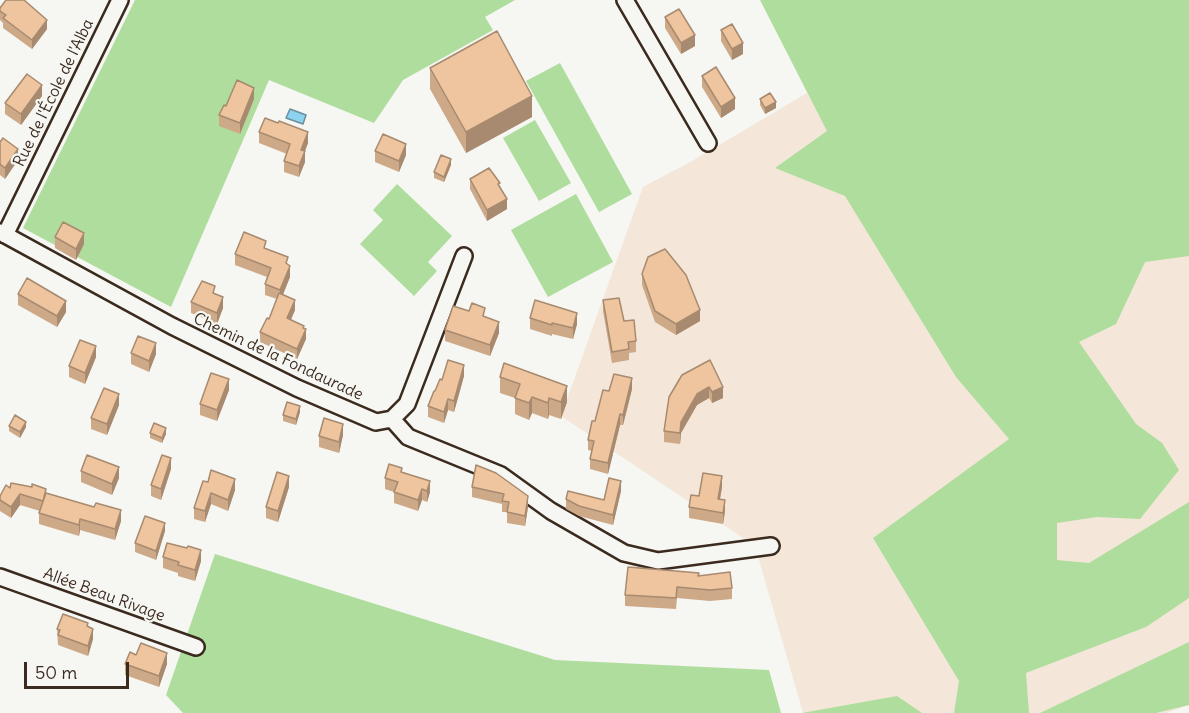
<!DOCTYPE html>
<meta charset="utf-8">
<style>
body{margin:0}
#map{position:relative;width:1189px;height:713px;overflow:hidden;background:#f6f6f2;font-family:Delius,sans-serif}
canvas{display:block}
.scale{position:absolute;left:24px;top:662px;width:105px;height:27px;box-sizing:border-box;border:3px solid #3b2a1e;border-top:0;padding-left:8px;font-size:18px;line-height:21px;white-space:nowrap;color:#3b2a1e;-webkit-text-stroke:4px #f6f6f2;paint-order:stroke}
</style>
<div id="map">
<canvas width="1189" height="713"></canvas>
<div class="scale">50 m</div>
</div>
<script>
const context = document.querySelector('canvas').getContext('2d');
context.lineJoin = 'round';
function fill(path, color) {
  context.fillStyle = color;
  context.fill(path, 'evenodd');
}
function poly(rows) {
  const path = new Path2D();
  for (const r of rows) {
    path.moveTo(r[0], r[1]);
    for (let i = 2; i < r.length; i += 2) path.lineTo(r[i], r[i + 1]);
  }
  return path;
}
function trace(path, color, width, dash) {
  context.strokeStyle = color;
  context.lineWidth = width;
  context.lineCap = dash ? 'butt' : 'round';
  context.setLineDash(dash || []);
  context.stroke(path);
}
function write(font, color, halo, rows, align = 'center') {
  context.font = font + ' Delius,sans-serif';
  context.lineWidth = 4.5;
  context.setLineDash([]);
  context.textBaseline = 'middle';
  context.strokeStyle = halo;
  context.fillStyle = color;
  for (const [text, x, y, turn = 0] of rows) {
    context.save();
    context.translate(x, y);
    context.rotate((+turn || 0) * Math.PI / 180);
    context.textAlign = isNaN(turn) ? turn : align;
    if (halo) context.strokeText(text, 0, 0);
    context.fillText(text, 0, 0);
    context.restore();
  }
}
fill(poly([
 [1189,0,1189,705,1166,713,803,713,755,546,561,416,643,187,692,161,807,93,773,17]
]), '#f4e7d9');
fill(poly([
 [135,0,515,0,485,17,493,30,403,80,374,123,269,80,171,307,23,228],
 [760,0,1189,0,1189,256,1145,262,1116,324,1079,342,1136,424,1162,443,1179,470,1140,519,1097,517,1057,523,1057,560,1089,563,1189,502,1189,598,1146,627,1026,673,1029,713,954,713,959,681,873,538,1009,439,956,377,845,196,775,168,827,131],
 [560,63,632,194,599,212,526,81],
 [535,120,571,183,539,201,503,138],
 [397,184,452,236,428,262,437,271,414,296,360,244,383,220,373,210],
 [576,194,613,262,548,297,511,230],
 [215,554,555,660,769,670,781,713,183,713,166,695],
 [1189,642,1189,705,1156,713,1040,713],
 [897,696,922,713,802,713]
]), '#aedd9d');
const water = poly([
 [290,109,306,115,303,124,286,118,290,109]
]);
fill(water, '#8dd3ef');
trace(water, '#6c8f9b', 1.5);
const minor = poly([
 [625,0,708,143],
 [0,232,172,326,297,388,376,422,392,419],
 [5,235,120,0],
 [392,419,408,437,501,475,551,511,624,553,658,561,771,546],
 [392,419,407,404,464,256],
 [0,577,196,647]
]);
trace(minor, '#3b2a1e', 20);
trace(minor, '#f6f6f2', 15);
fill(poly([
 [0,8,47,29,32,49,3,28,3,23,0,20],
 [665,17,695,46,681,54,665,28],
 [721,30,743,54,732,60,721,41],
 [430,68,532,117,466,153,430,89],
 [702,76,735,109,721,118,702,87],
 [42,96,21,125,5,114,5,103],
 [254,99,240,134,219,126,219,115,226,106],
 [760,99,776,108,765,114,760,105],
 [259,132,308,143,305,151,305,162,299,177,284,172,284,161,287,154,259,143],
 [0,142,18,160,5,179,0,175],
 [375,151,406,155,399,172,375,162],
 [451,165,444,182,434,178,434,172],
 [470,179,500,187,507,209,487,221,470,189],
 [55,237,84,244,76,260,55,248],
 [266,249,288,265,290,277,283,295,295,310,291,320,304,328,306,339,297,359,260,342,260,332,269,319,277,299,265,295,265,284,267,277,235,265,235,254],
 [642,274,700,321,676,335,655,322,642,285],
 [18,294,66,312,57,327,18,305],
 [603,300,624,321,636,341,636,352,629,353,629,360,612,363,603,311],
 [191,302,223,308,217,324,191,313],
 [485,317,499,333,490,356,445,341,445,330],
 [530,318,577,324,573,339,552,334,552,336,530,329],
 [131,353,156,354,149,372,131,364],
 [96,357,85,384,69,377,69,366],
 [710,360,723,398,712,403,709,398,697,405,681,433,680,444,664,442,664,431],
 [464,376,454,412,448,410,444,423,428,417,428,406,442,380],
 [500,377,567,402,561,419,549,415,548,419,532,413,529,420,515,414,515,398,500,393],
 [632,389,623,425,620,425,608,474,590,469,590,459,592,451,588,450,588,440,609,391],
 [229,390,217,421,200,415,200,404],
 [119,405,107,435,91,429,91,418],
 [300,412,296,425,283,421,283,415],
 [9,426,26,427,20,438,9,431],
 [150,433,166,434,162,443,150,438],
 [343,435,339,453,319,447,319,436],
 [476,465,528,507,525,526,507,523,507,512,502,512,502,504,472,497,472,487],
 [171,469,161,500,151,496,151,485],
 [81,471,119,478,112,495,81,482],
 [402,472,430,492,427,502,422,500,418,511,394,503,394,492,385,489,385,478],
 [203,481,235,490,228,511,211,504,205,522,194,519,194,508],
 [289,487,278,522,266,518,266,507],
 [722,487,720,499,725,511,723,524,689,518,689,507,699,496],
 [10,488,46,494,121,521,115,540,80,530,79,536,39,524,39,513,40,511,20,505,11,518,0,511,0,496],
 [621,491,613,525,579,516,566,509,566,499,604,500],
 [165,531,156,560,135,552,135,543],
 [187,548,201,561,195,581,178,576,178,573,163,568,163,557],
 [698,576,732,588,732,599,710,601,677,598,676,609,625,606,625,595],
 [88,626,93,639,88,656,58,645,57,629],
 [136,655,167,664,159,687,125,675,125,664]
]), '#cda988');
fill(poly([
 [47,20,47,29,32,49,32,40],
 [695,35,695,46,681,54,681,43],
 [743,43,743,54,732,60,732,49],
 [42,85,42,96,21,125,21,114],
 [254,88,254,99,240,134,240,123],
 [532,96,532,117,466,153,466,132],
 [735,98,735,109,721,118,721,107],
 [776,102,776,108,765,114,765,108],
 [308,132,308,143,301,161,301,150],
 [406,144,406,155,399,172,399,161],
 [18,149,18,160,5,179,5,168],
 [305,151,305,162,299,177,299,166],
 [451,159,451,165,444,182,444,177],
 [507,199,507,209,487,221,487,210],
 [84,233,84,244,76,260,76,249],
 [290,266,290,277,280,301,280,290],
 [223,297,223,308,217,324,217,313],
 [295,300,295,310,287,328,287,318],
 [66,301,66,312,57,327,57,316],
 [700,310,700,321,676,335,676,324],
 [577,313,577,324,573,339,573,328],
 [499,322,499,333,490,356,490,345],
 [304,326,304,333,306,329,306,339,297,359,297,349],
 [156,343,156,354,149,372,149,361],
 [96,346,96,357,85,384,85,373],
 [464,365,464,376,454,412,454,401],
 [632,378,632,389,623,425,623,415],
 [229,379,229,390,217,421,217,410],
 [567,386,567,402,561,419,561,402],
 [709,387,709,398,697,405,681,433,680,444,680,433,681,422,697,394],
 [723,387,723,398,712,403,712,392],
 [119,394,119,405,107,435,107,424],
 [532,397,532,413,529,420,529,403],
 [549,398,549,415,548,419,548,403],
 [448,399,448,410,444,423,444,412],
 [300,406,300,412,296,425,296,419],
 [620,414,620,425,608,474,608,463],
 [26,422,26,427,20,438,20,432],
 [343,424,343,435,339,453,339,442],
 [166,428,166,434,162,443,162,438],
 [171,458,171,469,161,500,161,489],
 [119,467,119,478,112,495,112,484],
 [289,476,289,487,278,522,278,511],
 [722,476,722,487,718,510,718,499],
 [235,479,235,490,228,511,228,500],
 [430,481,430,492,427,502,427,491],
 [621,481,621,491,613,525,613,515],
 [422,489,422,500,418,511,418,500],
 [211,493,211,504,205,522,205,511],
 [20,494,20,505,11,518,11,507],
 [528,496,528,507,525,526,525,516],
 [725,500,725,511,723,524,723,513],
 [121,510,121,521,115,540,115,529],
 [80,519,80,530,79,536,79,525],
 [165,523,165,531,156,560,156,551],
 [201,550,201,561,195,581,195,570],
 [93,629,93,639,88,656,88,646],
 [167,653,167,664,159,687,159,676]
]), '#a78a6f');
const building = poly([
 [6,0,24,0,47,20,32,40,3,18,6,15,0,11,0,8,6,0],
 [679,9,695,35,681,43,665,17,679,9],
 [732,24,743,43,732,49,721,30,732,24],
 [497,31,532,96,466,132,430,68,497,31],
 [716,67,735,98,721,107,702,76,716,67],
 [27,74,42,85,21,114,5,103,27,74],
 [237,80,254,88,240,123,219,115,224,105,226,106,237,80],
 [770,93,776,102,765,108,760,99,770,93],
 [265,118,278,123,279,121,308,132,301,150,305,151,299,166,284,161,290,144,259,132,265,118],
 [383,134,406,144,399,161,375,151,383,134],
 [3,138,18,149,5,168,0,164,0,142,3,138],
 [441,155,451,159,444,177,434,172,441,155],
 [489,168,500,183,498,184,507,199,487,210,470,179,489,168],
 [63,222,84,233,76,249,55,237,63,222],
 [244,232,266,241,264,248,288,257,286,263,290,266,280,290,265,284,271,268,235,254,244,232],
 [665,249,686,275,700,310,676,324,655,311,642,274,648,257,665,249],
 [27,278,66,301,57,316,18,294,27,278],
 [202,281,215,286,213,293,223,297,217,313,191,302,202,281],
 [279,293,295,300,287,318,304,326,303,328,306,329,297,349,260,332,267,318,269,319,279,293],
 [619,298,624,321,634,320,636,341,628,342,629,349,612,352,603,300,619,298],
 [535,300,577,313,573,328,552,323,552,325,530,318,535,300],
 [472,303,485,308,483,316,499,322,490,345,445,330,453,306,469,311,472,303],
 [138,336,156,343,149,361,131,353,138,336],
 [80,340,96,346,85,373,69,366,80,340],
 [448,360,464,365,454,401,448,399,444,412,428,406,434,391,435,391,440,379,442,380,448,360],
 [710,360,723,387,712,392,709,387,697,394,681,422,680,433,664,431,669,397,682,375,710,360],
 [504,363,567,386,561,402,549,398,548,403,532,397,529,403,515,398,520,384,500,377,504,363],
 [211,373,229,379,217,410,200,404,211,373],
 [614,374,632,378,623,415,620,414,608,463,590,459,594,441,588,440,592,421,595,421,603,390,609,391,614,374],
 [104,388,119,394,107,424,91,418,104,388],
 [287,402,300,406,296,419,283,415,287,402],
 [15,415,26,422,20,432,9,426,15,415],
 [324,418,343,424,339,442,319,436,324,418],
 [154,423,166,428,162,438,150,433,154,423],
 [87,455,119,467,112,484,81,471,87,455],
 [162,455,171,458,161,489,151,485,162,455],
 [389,464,402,468,401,472,430,481,427,491,422,489,418,500,394,492,398,482,385,478,389,464],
 [476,465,496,473,528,496,525,516,507,512,509,502,502,501,504,494,472,487,476,465],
 [211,470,235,479,228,500,211,493,205,511,194,508,203,481,208,482,211,470],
 [277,472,289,476,278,511,266,507,277,472],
 [703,473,722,476,718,499,725,500,723,513,689,507,691,495,699,496,703,473],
 [609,478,621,481,613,515,579,506,566,499,568,491,604,500,609,478],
 [11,483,32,487,32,484,46,489,43,501,20,494,11,507,0,500,0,496,6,485,10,488,11,483],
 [46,493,94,507,96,503,121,510,115,529,80,519,79,525,39,513,46,493],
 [145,516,165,523,156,551,135,543,145,516],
 [167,543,187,548,188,546,201,550,195,570,178,565,179,562,163,557,167,543],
 [628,567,699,573,698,576,730,572,732,588,710,590,677,587,676,598,625,595,628,567],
 [63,614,88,623,87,626,93,629,88,646,58,635,60,630,57,629,63,614],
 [141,643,167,653,159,676,125,664,130,652,136,655,141,643]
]);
fill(building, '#eec59e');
trace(building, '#a78a6f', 1.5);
write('16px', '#3b2a1e', '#f6f6f2', [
 ["Rue de l'École de l'Alba",54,93,-64],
 ["Chemin de la Fondaurade",278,357,25],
 ["Allée Beau Rivage",104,595,20]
]);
</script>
